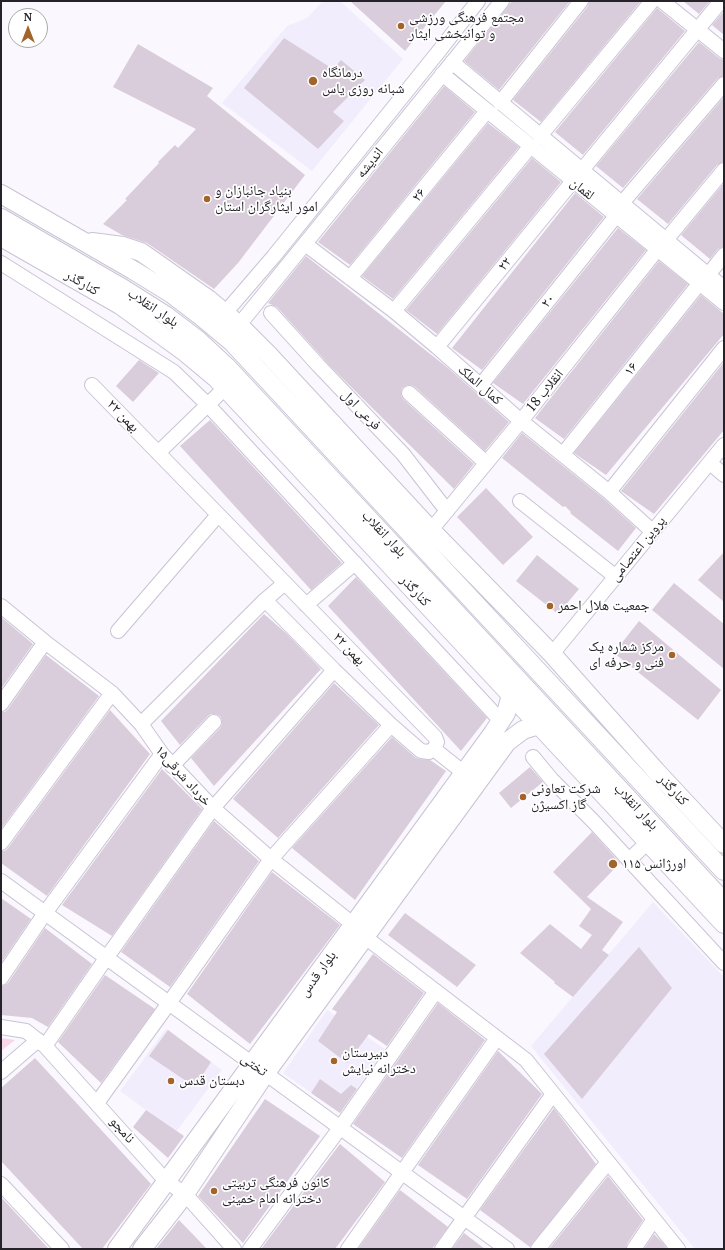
<!DOCTYPE html>
<meta charset="utf-8">
<style>
body{margin:0}
#map{position:relative;width:725px;height:1250px;overflow:hidden;background:#faf7fe;font-family:"PT Serif",serif}
canvas{display:block}
.frame{position:absolute;inset:0;border:2px solid #252329;pointer-events:none}
.north{position:absolute;left:8px;top:8px;width:40px;height:40px;box-sizing:border-box;background:#fff;border:1px solid #a8a7a9;border-radius:50%;rotate:0deg;font-size:11px;font-weight:700;line-height:16px;text-align:center;color:#252329}
.north::after{content:'';display:block;margin:auto;width:14px;height:18px;background:#a3642c;clip-path:polygon(50% 0,100% 100%,50% 72%,0 100%)}
</style>
<div id="map">
<canvas width="725" height="1250"></canvas>
<div class="frame"></div>
<div class="north">N</div>
</div>
<script>
const context = document.querySelector('canvas').getContext('2d');
context.lineJoin = 'round';
function fill(path, color) {
  context.fillStyle = color;
  context.fill(path, 'evenodd');
}
function poly(rows) {
  const path = new Path2D();
  for (const r of rows) {
    path.moveTo(r[0], r[1]);
    for (let i = 2; i < r.length; i += 2) path.lineTo(r[i], r[i + 1]);
  }
  return path;
}
function trace(path, color, width, dash) {
  context.strokeStyle = color;
  context.lineWidth = width;
  context.lineCap = dash ? 'butt' : 'round';
  context.setLineDash(dash || []);
  context.stroke(path);
}
function write(font, color, halo, rows, align = 'center') {
  context.font = font + ' "PT Serif","Noto Naskh Arabic",serif';
  context.lineWidth = 3.5;
  context.setLineDash([]);
  context.textBaseline = 'middle';
  context.strokeStyle = halo;
  context.fillStyle = color;
  for (const [text, x, y, turn = 0] of rows) {
    context.save();
    context.translate(x, y);
    context.rotate((+turn || 0) * Math.PI / 180);
    context.textAlign = isNaN(turn) ? turn : align;
    if (halo) context.strokeText(text, 0, 0);
    context.fillText(text, 0, 0);
    context.restore();
  }
}
fill(poly([
 [323,1,340,1,403,59,312,171,222,103,287,26,307,18],
 [653,902,724,977,724,1249,695,1249,531,1046],
 [327,1010,385,1049,340,1113,283,1073],
 [166,1029,222,1070,176,1132,120,1091]
]), '#f2edfc');
fill(poly([
 [1,1038,15,1040,1,1051]
]), '#fbd6e7');
fill(poly([
 [350,1,446,1,405,51],
 [512,1,570,1,499,90,464,61],
 [589,1,641,1,541,122,513,100,588,6],
 [683,1,710,1,699,14],
 [657,8,685,31,583,155,555,132],
 [724,11,724,35,712,25],
 [284,38,333,69,341,60,365,80,333,112,344,121,318,149,244,88],
 [699,42,719,58,724,60,724,76,718,78,623,188,596,166],
 [138,44,213,88,207,96,305,175,238,263,214,289,147,243,122,235,103,224,127,200,125,199,159,163,158,162,175,145,178,148,196,129,113,87],
 [444,86,475,112,350,265,318,242],
 [724,97,724,162,717,165,668,224,637,199],
 [488,123,519,147,393,299,362,276],
 [532,158,561,182,437,334,406,310],
 [724,183,724,247,718,249,710,259,681,235],
 [575,193,604,217,482,370,452,348],
 [618,228,646,250,523,404,493,383],
 [306,256,448,368,509,422,485,451,415,387,411,385,407,385,402,388,401,392,401,395,403,399,474,464,454,489,331,367,277,307,268,303],
 [659,261,688,284,564,439,535,418],
 [701,295,724,314,724,334,606,475,574,453],
 [139,360,159,373,133,402,116,386],
 [724,362,724,430,654,514,621,491],
 [210,420,342,563,311,590,180,446],
 [522,433,603,498,636,528,618,551,570,513,571,512,565,506,563,507,502,458],
 [486,488,533,537,503,565,457,517],
 [724,552,724,602,698,580],
 [537,555,579,589,558,614,516,581],
 [356,577,487,718,461,751,328,606],
 [674,583,724,624,724,669,652,610],
 [264,614,287,634,321,669,214,786,191,758,220,728,222,724,222,720,220,716,216,714,211,714,208,716,180,745,161,721],
 [1,617,33,644,1,689],
 [639,621,721,690,698,720,614,653],
 [46,655,99,696,1,829,1,712,5,712,8,709],
 [334,683,379,725,278,838,233,799],
 [110,710,150,754,47,896,1,863,1,851,5,851,8,848],
 [392,737,416,758,420,759,430,760,446,771,355,900,292,848],
 [530,767,543,782,511,808,499,793],
 [162,769,202,809,112,936,62,905],
 [214,821,259,861,170,987,121,952],
 [592,832,620,863,587,897,623,922,602,950,609,955,573,997,554,983,555,982,520,953,550,924,581,949,592,935,579,926,591,909,553,872],
 [272,872,340,925,250,1044,187,994],
 [1,898,31,919,1,963],
 [405,913,476,965,457,987,388,935],
 [45,928,92,964,48,1027,32,1018,1,1015,1,986,5,985,8,983],
 [639,947,672,988,582,1099,544,1054],
 [373,954,424,993,387,1046,369,1034,347,1063,318,1041,337,1012,332,1009],
 [105,975,155,1009,101,1083,58,1042],
 [438,1003,485,1040,402,1158,353,1124],
 [168,1030,211,1062,195,1087,149,1056],
 [498,1051,542,1094,467,1199,418,1165],
 [35,1058,151,1184,102,1249,83,1249,1,1161,1,1088],
 [320,1079,341,1094,351,1085,357,1089,340,1113,311,1093],
 [265,1099,320,1136,243,1243,198,1196],
 [554,1108,596,1164,530,1247,480,1210],
 [146,1110,184,1136,168,1158,133,1127],
 [340,1144,385,1182,335,1249,261,1249],
 [608,1176,643,1220,627,1244,626,1249,549,1249],
 [400,1190,448,1227,434,1246,432,1249,358,1249],
 [1,1197,49,1249,1,1249],
 [179,1220,207,1249,156,1249],
 [464,1233,485,1249,452,1249],
 [654,1234,663,1243,667,1249,644,1249]
]), '#dacddb');
const minor = poly([
 [662,1,724,51],
 [452,62,724,288],
 [442,74,724,303],
 [500,103,581,1],
 [540,136,652,1],
 [582,170,721,1],
 [622,203,724,84],
 [666,240,724,170],
 [305,244,394,311,437,347,521,421,609,492,652,531],
 [1,263,174,372,208,405,501,721],
 [708,275,724,255],
 [350,278,487,111],
 [394,311,530,147],
 [225,313,274,256,439,51,478,1],
 [271,313,318,365,403,454,447,511],
 [239,325,502,1],
 [437,347,573,181],
 [92,385,435,737,437,742,435,748,429,752,421,751,391,725,334,670,265,600],
 [481,385,616,216],
 [409,393,486,463],
 [158,453,225,388],
 [563,454,699,284],
 [710,463,724,475],
 [609,492,724,348],
 [520,501,616,577],
 [431,530,521,421,657,250],
 [306,605,355,563],
 [1,606,45,642,112,693,141,724,162,754,213,808,271,859,354,925],
 [118,631,218,515],
 [552,654,724,445],
 [1,704,45,642],
 [141,724,265,600,285,583],
 [434,749,464,773],
 [533,757,552,780,593,821,724,963],
 [172,766,214,722],
 [1,843,112,693],
 [629,860,648,842],
 [1,881,507,1249],
 [365,937,526,1060,678,1249],
 [1,978,45,913,162,754],
 [1,1027,26,1031,45,1046,166,1181,185,1194,234,1249],
 [45,1046,107,957,213,808,334,670],
 [1,1072,38,1040],
 [97,1103,169,1003,271,859,391,725],
 [1,1184,62,1249],
 [250,1249,340,1128,436,991],
 [348,1249,497,1038],
 [442,1249,553,1094],
 [538,1249,608,1162],
 [634,1249,654,1219]
]);
const major = poly([
 [1,194,133,270,172,294,202,317,232,342,259,371,724,871],
 [1,218,124,289,165,315,198,340,226,366,435,590,724,902],
 [1,237,120,305,186,353,216,378,724,924],
 [92,242,123,246,141,252,208,299,239,325,268,354,431,530,552,654,656,771,724,844],
 [117,1249,493,733,506,713,511,695],
 [142,1249,185,1194,265,1074,507,742,523,730,539,725]
]);
trace(minor, '#c9c3d4', 16);
trace(major, '#c9c3d4', 20);
trace(minor, '#fff', 14);
trace(major, '#fff', 18);
for (const [x, y, r, color] of [
 [401,26,4,"#a3642c"],
 [313,81,5,"#a3642c"],
 [207,199,4,"#a3642c"],
 [550,606,4,"#a3642c"],
 [672,655,4,"#a3642c"],
 [523,797,4,"#a3642c"],
 [613,864,5,"#a3642c"],
 [334,1061,4,"#a3642c"],
 [171,1081,4,"#a3642c"],
 [214,1191,4,"#a3642c"]
]) {
  const dot = new Path2D();
  dot.arc(x, y, r, 0, 2 * Math.PI);
  context.fillStyle = color;
  context.fill(dot);
  trace(dot, '#fff', 1.5);
}
write('14px', '#252329', '#fff', [
 ["مجتمع فرهنگی ورزشی",409,18],
 ["و توانبخشی ایثار",409,34],
 ["درمانگاه",322,73],
 ["شبانه روزی یاس",322,89],
 ["بنیاد جانبازان و",215,191],
 ["امور ایثارگران استان",215,207],
 ["جمعیت هلال احمر",558,606],
 ["مرکز شماره یک",664,647,"right"],
 ["فنی و حرفه ای",664,663,"right"],
 ["شرکت تعاونی",531,789],
 ["گاز اکسیژن",531,805],
 ["اورژانس ۱۱۵",622,864],
 ["دبیرستان",342,1053],
 ["دخترانه نیایش",342,1069],
 ["دبستان قدس",179,1081],
 ["کانون فرهنگی تربیتی",222,1183],
 ["دخترانه امام خمینی",222,1199]
], 'left');
write('14px', '#252329', '#fff', [
 ["اندیشه",370,163,-51],
 ["لقمان",582,189,39],
 ["۲۶",419,195,-51],
 ["۲۲",505,264,-51],
 ["کنارگذر",82,283,30],
 ["۲۰",548,301,-51],
 ["بلوار انقلاب",153,308,34],
 ["۱۶",631,369,-51],
 ["کمال الملک",480,385,41],
 ["انقلاب 18",545,391,-51],
 ["فرعی اول",361,410,46],
 ["۲۲ بهمن",123,416,46],
 ["بلوار انقلاب",384,534,47],
 ["پروین اعتصامی",638,549,-51],
 ["کنارگذر",415,591,47],
 ["۲۲ بهمن",349,649,46],
 ["۱۵خرداد شرقی",183,776,48],
 ["کنارگذر",673,790,47],
 ["بلوار انقلاب",636,807,47],
 ["بلوار قدس",318,974,-54],
 ["تختی",254,1065,36],
 ["نامجو",122,1130,49]
]);
</script>
